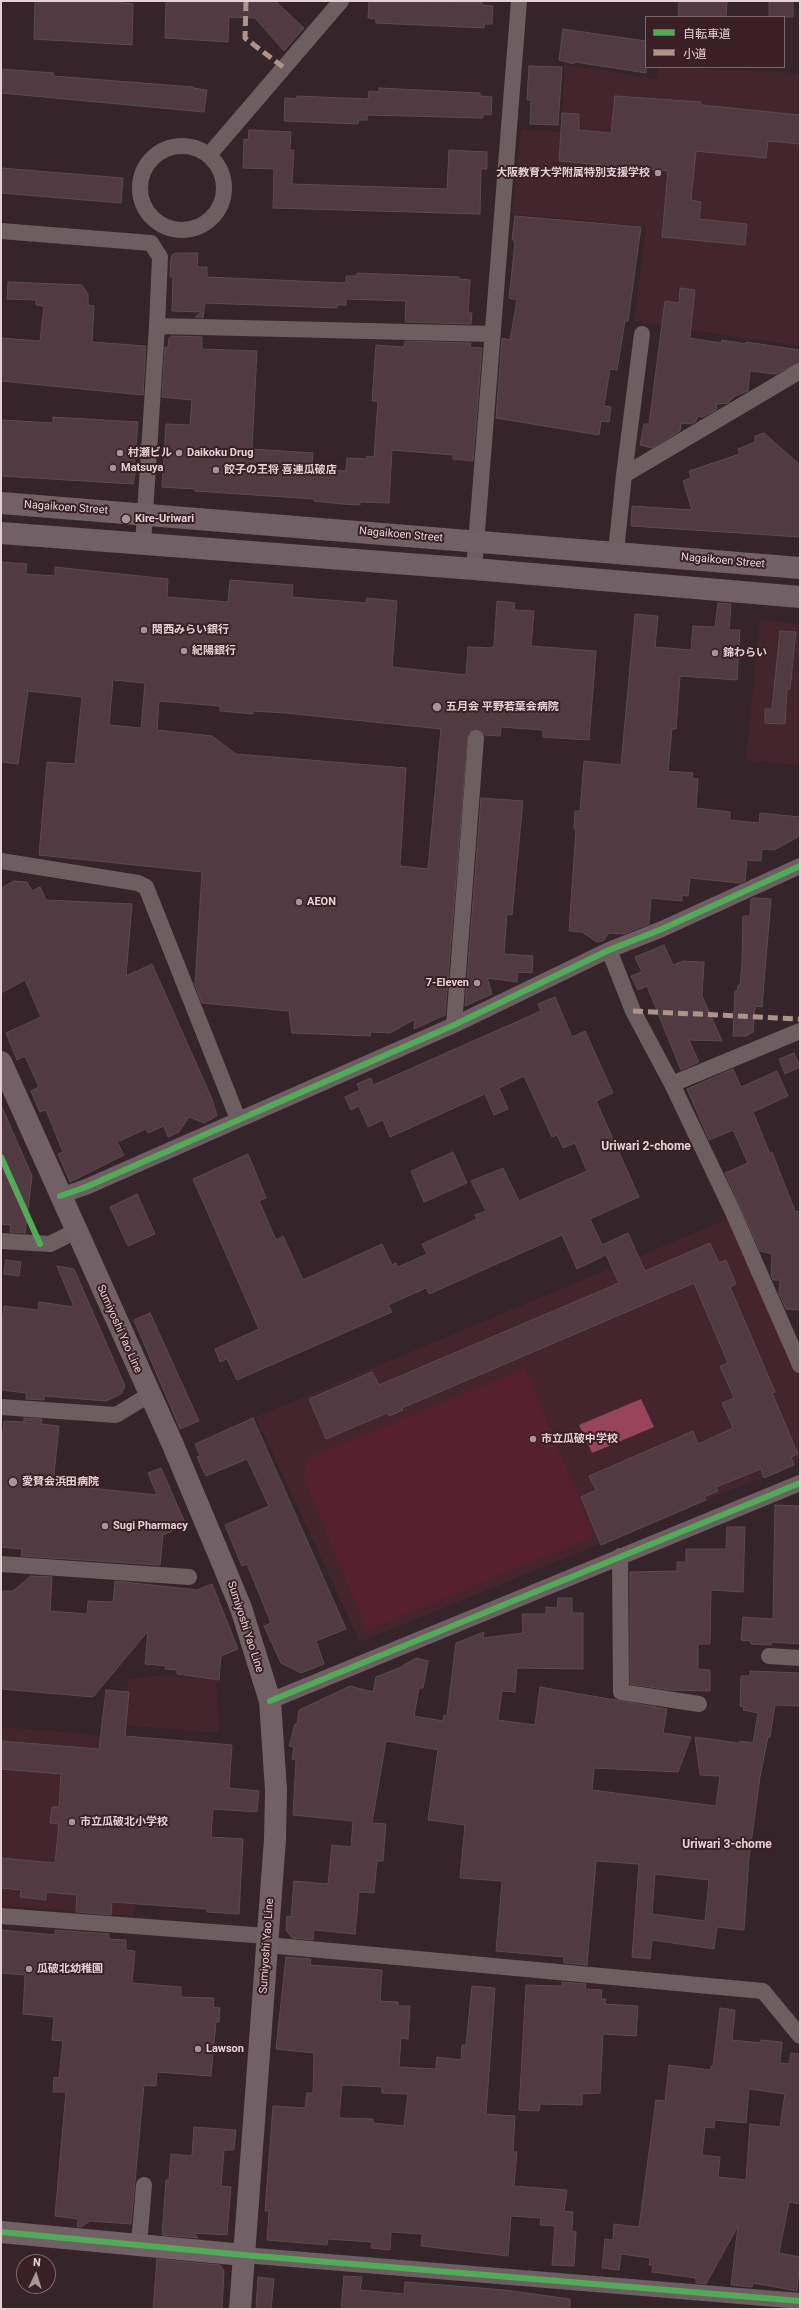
<!DOCTYPE html>
<meta charset="utf-8">
<style>
body{margin:0}
#map{position:relative;width:801px;height:2310px;overflow:hidden;background:#35252a;font-family:Roboto,"Noto Sans JP",sans-serif}
canvas{display:block}
.frame{position:absolute;inset:0;border:2px solid #e5d1d5;pointer-events:none}
.legend{position:absolute;left:645px;top:16px;width:140px;height:52px;box-sizing:border-box;background:#3b1f26;border:1px solid #7f666c;margin:0;padding:5px 7px;list-style:none;font-size:12px;color:#e5d1d5}
.legend li{display:flex;align-items:center;gap:8px;height:20px}
.legend b{width:20px;border:1px solid #7f666c}
.north{position:absolute;left:16px;top:2254px;width:40px;height:40px;box-sizing:border-box;background:#3b1f26;border:1px solid #7f666c;border-radius:50%;rotate:4deg;font-size:11px;font-weight:700;line-height:16px;text-align:center;color:#e5d1d5}
.north::after{content:'';display:block;margin:auto;width:14px;height:18px;background:#a79599;clip-path:polygon(50% 0,100% 100%,50% 72%,0 100%)}
</style>
<div id="map">
<canvas width="801" height="2310"></canvas>
<div class="frame"></div>
<ul class="legend">
<li><b style="height:5px;background:#51ab58"></b>自転車道</li>
<li><b style="height:5px;background:#af9288"></b>小道</li>
</ul>
<div class="north">N</div>
</div>
<script>
const context = document.querySelector('canvas').getContext('2d');
context.lineJoin = 'round';
function fill(path, color) {
  context.fillStyle = color;
  context.fill(path, 'evenodd');
}
function poly(rows) {
  const path = new Path2D();
  for (const r of rows) {
    if (r.length === 3) {
      path.moveTo(r[0] + r[2], r[1]);
      path.arc(r[0], r[1], r[2], 0, 2 * Math.PI);
      continue;
    }
    path.moveTo(r[0], r[1]);
    for (let i = 2; i < r.length; i += 2) path.lineTo(r[i], r[i + 1]);
  }
  return path;
}
function trace(path, color, width, dash) {
  context.strokeStyle = color;
  context.lineWidth = width;
  context.lineCap = dash ? 'butt' : 'round';
  context.setLineDash(dash || []);
  context.stroke(path);
}
function write(font, color, halo, rows, align = 'center') {
  context.font = font + ' Roboto,"Noto Sans JP",sans-serif';
  context.lineWidth = 4;
  context.setLineDash([]);
  context.textBaseline = 'middle';
  context.strokeStyle = halo;
  context.fillStyle = color;
  for (const [text, x, y, turn = 0] of rows) {
    context.save();
    context.translate(x, y);
    context.rotate((+turn || 0) * Math.PI / 180);
    context.textAlign = isNaN(turn) ? turn : align;
    if (halo) context.strokeText(text, 0, 0);
    context.fillText(text, 0, 0);
    context.restore();
  }
}
fill(poly([
 [565,65,657,79,659,67,800,73,800,346,634,321,646,226,512,214,521,129,561,132],
 [760,620,800,624,800,765,746,760],
 [728,1219,800,1377,800,1462,360,1642,256,1417],
 [167,1675,216,1680,219,1733,123,1725,128,1679],
 [1,1727,149,1739,134,1916,1,1905]
]), '#45252d');
fill(poly([
 [525,1369,594,1536,367,1630,304,1477,310,1457]
]), '#572030');
fill(poly([
 [641,1399,654,1427,592,1453,579,1425]
]), '#98455b');
const building = poly([
 [35,1,107,1,133,4,132,45,34,39,35,1],
 [166,1,275,1,304,28,284,51,255,18,229,17,228,42,165,38,166,1],
 [369,1,482,2,482,5,493,6,492,24,484,24,484,28,376,23,376,19,368,18,369,1],
 [679,1,727,1,726,17,678,17,679,1],
 [769,1,793,1,793,17,769,17,769,1],
 [563,29,646,41,646,73,575,62,574,64,559,60,563,29],
 [529,66,562,67,558,125,530,124,531,100,527,100,529,66],
 [1,69,54,73,53,76,193,87,193,88,207,90,204,112,1,93,1,69],
 [379,88,480,93,480,96,492,97,491,115,483,114,483,118,367,115,367,120,359,120,358,124,284,121,285,98,297,99,297,96,368,99,369,91,379,92,379,88],
 [615,96,701,102,701,105,800,115,800,144,768,141,766,158,696,151,691,200,701,202,699,219,747,224,745,245,662,237,668,171,559,161,562,113,579,114,579,130,611,133,615,96],
 [249,130,291,132,290,150,294,150,292,184,447,189,449,150,487,152,487,169,481,169,480,214,273,208,274,169,243,168,244,139,248,140,249,130],
 [1,168,123,178,121,203,1,193,1,168],
 [515,216,641,227,628,321,625,321,617,370,610,369,604,406,611,407,609,422,601,421,599,435,496,418,502,338,510,340,517,300,509,298,515,243,512,238,515,216],
 [178,253,198,253,197,267,207,267,207,277,346,283,346,276,357,276,357,273,459,277,459,279,470,280,468,313,472,313,471,324,405,322,406,301,346,299,346,305,337,305,337,308,205,303,203,318,195,317,202,312,172,311,173,277,170,277,171,258,173,254,178,253],
 [8,282,82,285,88,294,88,305,94,306,92,342,146,346,143,395,1,381,1,338,40,341,44,306,36,305,36,300,7,299,8,282],
 [680,288,695,290,690,338,721,343,722,340,746,344,746,342,800,350,800,362,776,374,750,371,748,391,735,396,728,403,717,404,716,410,703,417,697,417,696,421,691,424,681,423,680,431,652,448,640,445,644,424,649,424,665,301,679,303,680,288],
 [172,336,202,337,202,349,257,351,252,449,313,453,312,469,346,471,347,458,367,459,367,456,374,457,378,401,372,401,376,345,404,347,405,341,471,343,470,347,482,348,473,461,453,459,453,455,392,450,389,503,360,502,360,505,342,504,314,501,314,499,195,491,195,489,162,487,166,424,190,425,192,400,162,397,165,347,168,347,169,338,172,336],
 [53,417,138,422,134,469,136,470,133,484,1,476,1,420,53,423,53,417],
 [764,433,800,465,800,537,631,526,632,506,692,510,683,481,691,478,689,471,740,454,738,449,755,442,755,436,764,433],
 [1,562,27,564,26,574,55,576,55,567,168,579,167,597,228,602,230,580,293,585,292,597,366,603,367,598,397,601,392,667,466,675,468,647,492,648,494,645,497,601,515,603,514,610,534,611,531,646,596,651,589,740,543,737,543,730,501,727,500,736,485,735,477,729,468,733,445,1015,414,1029,415,1019,390,1033,371,1032,370,1036,292,1033,289,1011,202,1003,195,985,202,872,39,855,47,762,75,764,82,697,28,691,18,764,1,762,1,562],
 [113,680,145,683,141,728,109,725,113,680],
 [159,701,220,706,220,711,253,714,253,711,286,713,441,729,428,869,400,866,406,768,236,754,212,736,157,730,159,701],
 [718,603,731,604,729,630,740,630,737,680,680,676,676,729,672,729,668,771,693,773,692,778,698,779,696,808,730,812,730,820,759,823,760,813,800,817,798,837,774,850,762,849,761,861,747,860,745,881,740,883,690,878,688,896,682,895,682,901,651,898,649,924,624,934,609,933,603,941,597,942,582,932,569,931,576,829,574,829,575,811,580,811,584,761,621,765,635,614,658,616,655,647,691,650,693,626,715,627,718,603],
 [780,631,796,632,790,689,787,689,785,724,765,723,765,709,772,709,780,631],
 [481,798,523,801,512,915,507,914,504,954,533,956,532,973,518,972,517,982,487,978,492,994,465,1006,481,798],
 [14,881,27,882,32,891,40,887,46,900,132,904,126,976,152,964,212,1099,217,1116,204,1123,189,1117,179,1132,168,1137,164,1126,148,1133,146,1129,117,1142,124,1155,70,1182,58,1154,63,1152,46,1110,40,1112,31,1091,39,1087,25,1056,17,1060,6,1033,41,1017,25,980,1,993,1,888,14,881],
 [754,898,771,899,762,1007,755,1006,753,1032,746,1036,733,1036,735,991,737,991,738,985,740,985,742,963,743,916,750,916,751,899,754,898],
 [664,945,673,965,683,961,704,962,702,996,722,1041,689,1040,699,1062,681,1070,647,986,638,990,631,976,642,972,635,957,664,945],
 [555,997,572,1037,585,1031,613,1093,596,1101,639,1197,590,1219,602,1245,628,1233,645,1271,710,1243,719,1263,726,1260,736,1284,730,1287,775,1392,772,1393,798,1454,791,1457,794,1465,764,1478,761,1469,716,1487,718,1491,704,1497,706,1500,601,1545,581,1497,596,1490,589,1476,693,1431,698,1444,733,1428,722,1403,734,1398,720,1366,728,1363,694,1283,402,1408,403,1410,389,1416,387,1413,326,1439,309,1399,372,1372,379,1385,619,1283,606,1255,577,1269,562,1235,429,1294,426,1288,388,1305,392,1312,237,1380,227,1359,220,1362,215,1349,259,1329,193,1179,248,1154,266,1198,259,1201,276,1240,283,1236,303,1280,382,1244,392,1265,396,1263,398,1267,427,1254,422,1244,477,1219,475,1215,486,1211,471,1181,503,1168,519,1201,587,1171,575,1143,563,1148,557,1135,552,1137,524,1076,499,1088,508,1109,494,1115,485,1094,390,1137,383,1120,368,1127,359,1106,351,1110,345,1097,360,1090,357,1084,371,1078,373,1085,385,1080,541,1011,538,1004,555,997],
 [794,1053,800,1067,785,1074,779,1059,794,1053],
 [733,1069,741,1087,777,1071,788,1096,753,1112,770,1154,772,1152,795,1211,800,1212,800,1310,786,1309,779,1294,780,1280,773,1280,771,1275,772,1254,760,1251,725,1173,748,1163,733,1130,709,1140,687,1089,733,1069],
 [1,1105,32,1176,25,1233,10,1232,11,1225,1,1224,1,1105],
 [453,1152,467,1183,424,1202,411,1171,453,1152],
 [137,1194,155,1234,128,1246,110,1207,137,1194],
 [6,1260,21,1262,19,1276,4,1274,6,1260],
 [57,1266,74,1269,125,1386,121,1394,106,1401,44,1396,44,1400,26,1399,27,1393,1,1390,1,1328,4,1306,38,1310,39,1302,74,1307,57,1266],
 [150,1313,199,1421,180,1429,134,1320,150,1313],
 [24,1418,42,1419,41,1424,59,1426,53,1484,157,1495,148,1473,161,1468,186,1525,163,1535,160,1565,21,1556,22,1549,1,1547,1,1452,4,1421,24,1422,24,1418],
 [253,1418,346,1629,316,1641,324,1664,301,1673,281,1663,264,1626,271,1623,247,1564,242,1566,225,1525,269,1506,247,1459,206,1476,197,1457,200,1456,195,1444,253,1418],
 [775,1505,800,1506,800,1644,771,1642,771,1645,751,1644,751,1641,741,1640,743,1617,773,1619,775,1505],
 [727,1527,745,1527,743,1592,711,1590,710,1644,698,1644,698,1669,710,1670,710,1691,670,1690,630,1684,630,1572,677,1571,677,1562,686,1562,686,1549,726,1549,727,1527],
 [31,1576,52,1577,50,1611,87,1614,88,1601,113,1602,115,1581,197,1590,212,1584,238,1649,221,1656,219,1680,177,1674,177,1670,165,1669,166,1666,145,1664,148,1631,93,1697,1,1689,1,1591,13,1591,31,1576],
 [558,1598,572,1598,572,1613,583,1613,583,1669,517,1668,515,1692,502,1691,498,1720,535,1725,540,1687,667,1709,663,1733,691,1737,678,1772,594,1768,592,1790,716,1806,720,1776,700,1775,695,1737,739,1743,740,1741,753,1743,758,1713,743,1710,744,1707,740,1706,741,1676,750,1676,750,1671,800,1673,800,1706,775,1705,770,1737,768,1737,760,1777,749,1858,744,1930,717,1927,714,1949,652,1940,650,1959,632,1957,639,1864,596,1861,587,1965,564,1963,564,1957,496,1951,502,1881,460,1878,465,1825,428,1820,438,1750,386,1741,372,1823,386,1824,383,1861,377,1861,374,1893,359,1892,355,1934,314,1930,313,1940,292,1938,286,1930,287,1916,291,1917,294,1881,328,1884,332,1845,351,1847,353,1821,293,1815,296,1760,292,1759,294,1747,289,1746,295,1724,297,1724,299,1710,350,1686,373,1692,376,1677,399,1668,416,1658,428,1661,423,1688,419,1688,414,1716,443,1721,444,1715,447,1716,456,1643,484,1632,483,1638,523,1633,522,1614,546,1614,546,1607,557,1608,558,1598],
 [655,1874,709,1880,705,1921,652,1914,655,1874],
 [106,1690,129,1692,125,1736,232,1745,229,1788,259,1791,257,1812,213,1809,211,1837,243,1839,239,1914,207,1912,207,1909,112,1902,111,1915,76,1912,77,1895,46,1892,46,1900,20,1897,21,1890,1,1888,1,1858,55,1863,59,1824,50,1823,52,1807,59,1807,61,1774,1,1769,1,1741,99,1749,106,1690],
 [1,1930,55,1935,55,1930,109,1934,109,1939,126,1940,126,1950,135,1951,132,1983,181,1987,181,1997,214,1998,213,2007,220,2008,219,2022,216,2022,211,2076,157,2072,156,2086,144,2085,131,2224,90,2221,81,2227,77,2227,78,2219,55,2216,66,2092,53,2092,54,2077,59,2078,63,2041,52,2040,54,2017,23,2014,25,1975,1,1973,1,1930],
 [286,1957,311,1959,310,1965,382,1970,380,2001,398,2002,398,2006,410,2006,408,2039,401,2038,399,2067,436,2069,437,2057,461,2060,462,2045,466,2045,472,1986,495,1988,486,2114,515,2116,513,2152,517,2152,514,2186,567,2190,564,2211,573,2212,572,2231,576,2232,574,2266,552,2265,555,2226,540,2225,541,2218,511,2216,508,2256,421,2246,422,2234,391,2232,390,2250,371,2248,372,2242,328,2239,327,2245,267,2240,269,2211,265,2211,273,2106,305,2108,307,2093,313,2093,314,2053,276,2049,286,1957],
 [342,2085,382,2087,382,2093,408,2094,404,2126,373,2123,373,2119,339,2118,342,2085],
 [562,1982,586,1984,585,1989,602,1990,601,1999,606,1999,605,2004,638,2006,636,2036,603,2034,600,2093,582,2094,582,2105,540,2104,539,2111,519,2110,526,1985,562,1986,562,1982],
 [720,2008,735,2010,732,2040,761,2043,761,2040,782,2042,780,2063,789,2064,791,2053,800,2054,800,2204,789,2202,779,2253,800,2257,797,2291,753,2283,752,2287,731,2285,738,2226,706,2284,696,2283,696,2278,652,2272,653,2265,649,2265,650,2258,621,2254,619,2270,602,2268,605,2239,613,2240,614,2224,639,2227,656,2100,665,2101,669,2065,711,2070,711,2066,713,2067,720,2008],
 [749,2089,785,2094,780,2127,750,2124,746,2180,718,2177,720,2157,702,2155,705,2127,714,2128,715,2120,746,2123,749,2089],
 [194,2127,236,2130,234,2150,224,2150,221,2186,231,2187,227,2235,194,2233,198,2238,162,2235,166,2180,169,2180,171,2154,192,2156,194,2127],
 [157,2259,220,2265,224,2271,222,2309,153,2309,157,2259],
 [344,2276,362,2277,360,2290,404,2294,405,2282,505,2290,570,2299,570,2309,341,2309,344,2276],
 [258,2277,274,2279,271,2309,256,2309,258,2277]
]);
fill(building, '#513a41');
trace(building, '#594b4e', 1);
trace(poly([
 [182,188,42],
 [209,155,341,1],
 [1,231,151,243],
 [157,326,493,334],
 [624,475,800,371],
 [143,544,157,326,160,257,151,243],
 [616,552,624,475,642,334],
 [474,569,519,1],
 [1,861,138,883,146,887,238,1119],
 [609,950,633,1011,672,1084,732,1210,800,1365],
 [454,1025,476,738],
 [672,1084,800,1031],
 [60,1196,86,1187,454,1025,609,950,662,929,800,866],
 [1,1241,50,1244,76,1231],
 [1,1407,116,1415,149,1395],
 [620,1556,621,1692,699,1704],
 [1,1564,189,1577],
 [769,1656,800,1658],
 [270,1701,800,1483],
 [1,1916,267,1936],
 [267,1945,763,1991,800,2036],
 [139,2245,144,2185],
 [244,2255,800,2301]
]), '#6c5e61', 16);
trace(poly([
 [1,503,800,568],
 [1,533,474,569,800,597],
 [1,1062,173,1445,222,1562,241,1608,270,1701,276,1790,275,1839,240,2309],
 [1,2232,244,2255]
]), '#716065', 22);
trace(poly([
 [246,1,245,38,283,67],
 [633,1011,800,1019]
]), '#af9288', 5, [10, 5]);
trace(poly([
 [1,1157,40,1244],
 [60,1196,86,1187,454,1025,609,950,662,929,800,866],
 [270,1701,800,1483],
 [1,2232,244,2255,800,2301]
]), '#51ab58', 6);
for (const [x, y, r, color] of [
 [658,173,4,"#a79599"],
 [120,453,4,"#a79599"],
 [179,453,4,"#a79599"],
 [113,468,4,"#a79599"],
 [216,470,4,"#a79599"],
 [126,519,5,"#a79599"],
 [144,630,4,"#a79599"],
 [184,651,4,"#a79599"],
 [715,653,4,"#a79599"],
 [437,707,5,"#a79599"],
 [299,902,4,"#a79599"],
 [477,983,4,"#a79599"],
 [533,1439,4,"#a79599"],
 [13,1482,5,"#a79599"],
 [105,1526,4,"#a79599"],
 [72,1822,4,"#a79599"],
 [29,1969,4,"#a79599"],
 [198,2049,4,"#a79599"]
]) {
  const dot = new Path2D();
  dot.arc(x, y, r, 0, 2 * Math.PI);
  context.fillStyle = color;
  context.fill(dot);
  trace(dot, '#3b1f26', 1.5);
}
write('bold 11px', '#e5d1d5', '#3b1f26', [
 ["大阪教育大学附属特別支援学校",650,173,"right"],
 ["村瀬ビル",128,453],
 ["Daikoku Drug",187,453],
 ["Matsuya",121,468],
 ["餃子の王将 喜連瓜破店",224,470],
 ["Kire-Uriwari",135,519],
 ["関西みらい銀行",152,630],
 ["紀陽銀行",192,651],
 ["錦わらい",723,653],
 ["五月会 平野若葉会病院",446,707],
 ["AEON",307,902],
 ["7-Eleven",469,983,"right"],
 ["市立瓜破中学校",541,1439],
 ["愛賛会浜田病院",22,1482],
 ["Sugi Pharmacy",113,1526],
 ["市立瓜破北小学校",80,1822],
 ["瓜破北幼稚園",37,1969],
 ["Lawson",206,2049]
], 'left');
write('11px', '#e5d1d5', '#3b1f26', [
 ["Nagaikoen Street",66,508,4],
 ["Nagaikoen Street",401,535,5],
 ["Nagaikoen Street",723,561,5],
 ["Sumiyoshi Yao Line",119,1329,66],
 ["Sumiyoshi Yao Line",245,1627,72],
 ["Sumiyoshi Yao Line",267,1946,-86]
]);
write('bold 12px', '#e5d1d5', '#3b1f26', [
 ["Uriwari 2-chome",646,1147],
 ["Uriwari 3-chome",727,1845]
]);
</script>
